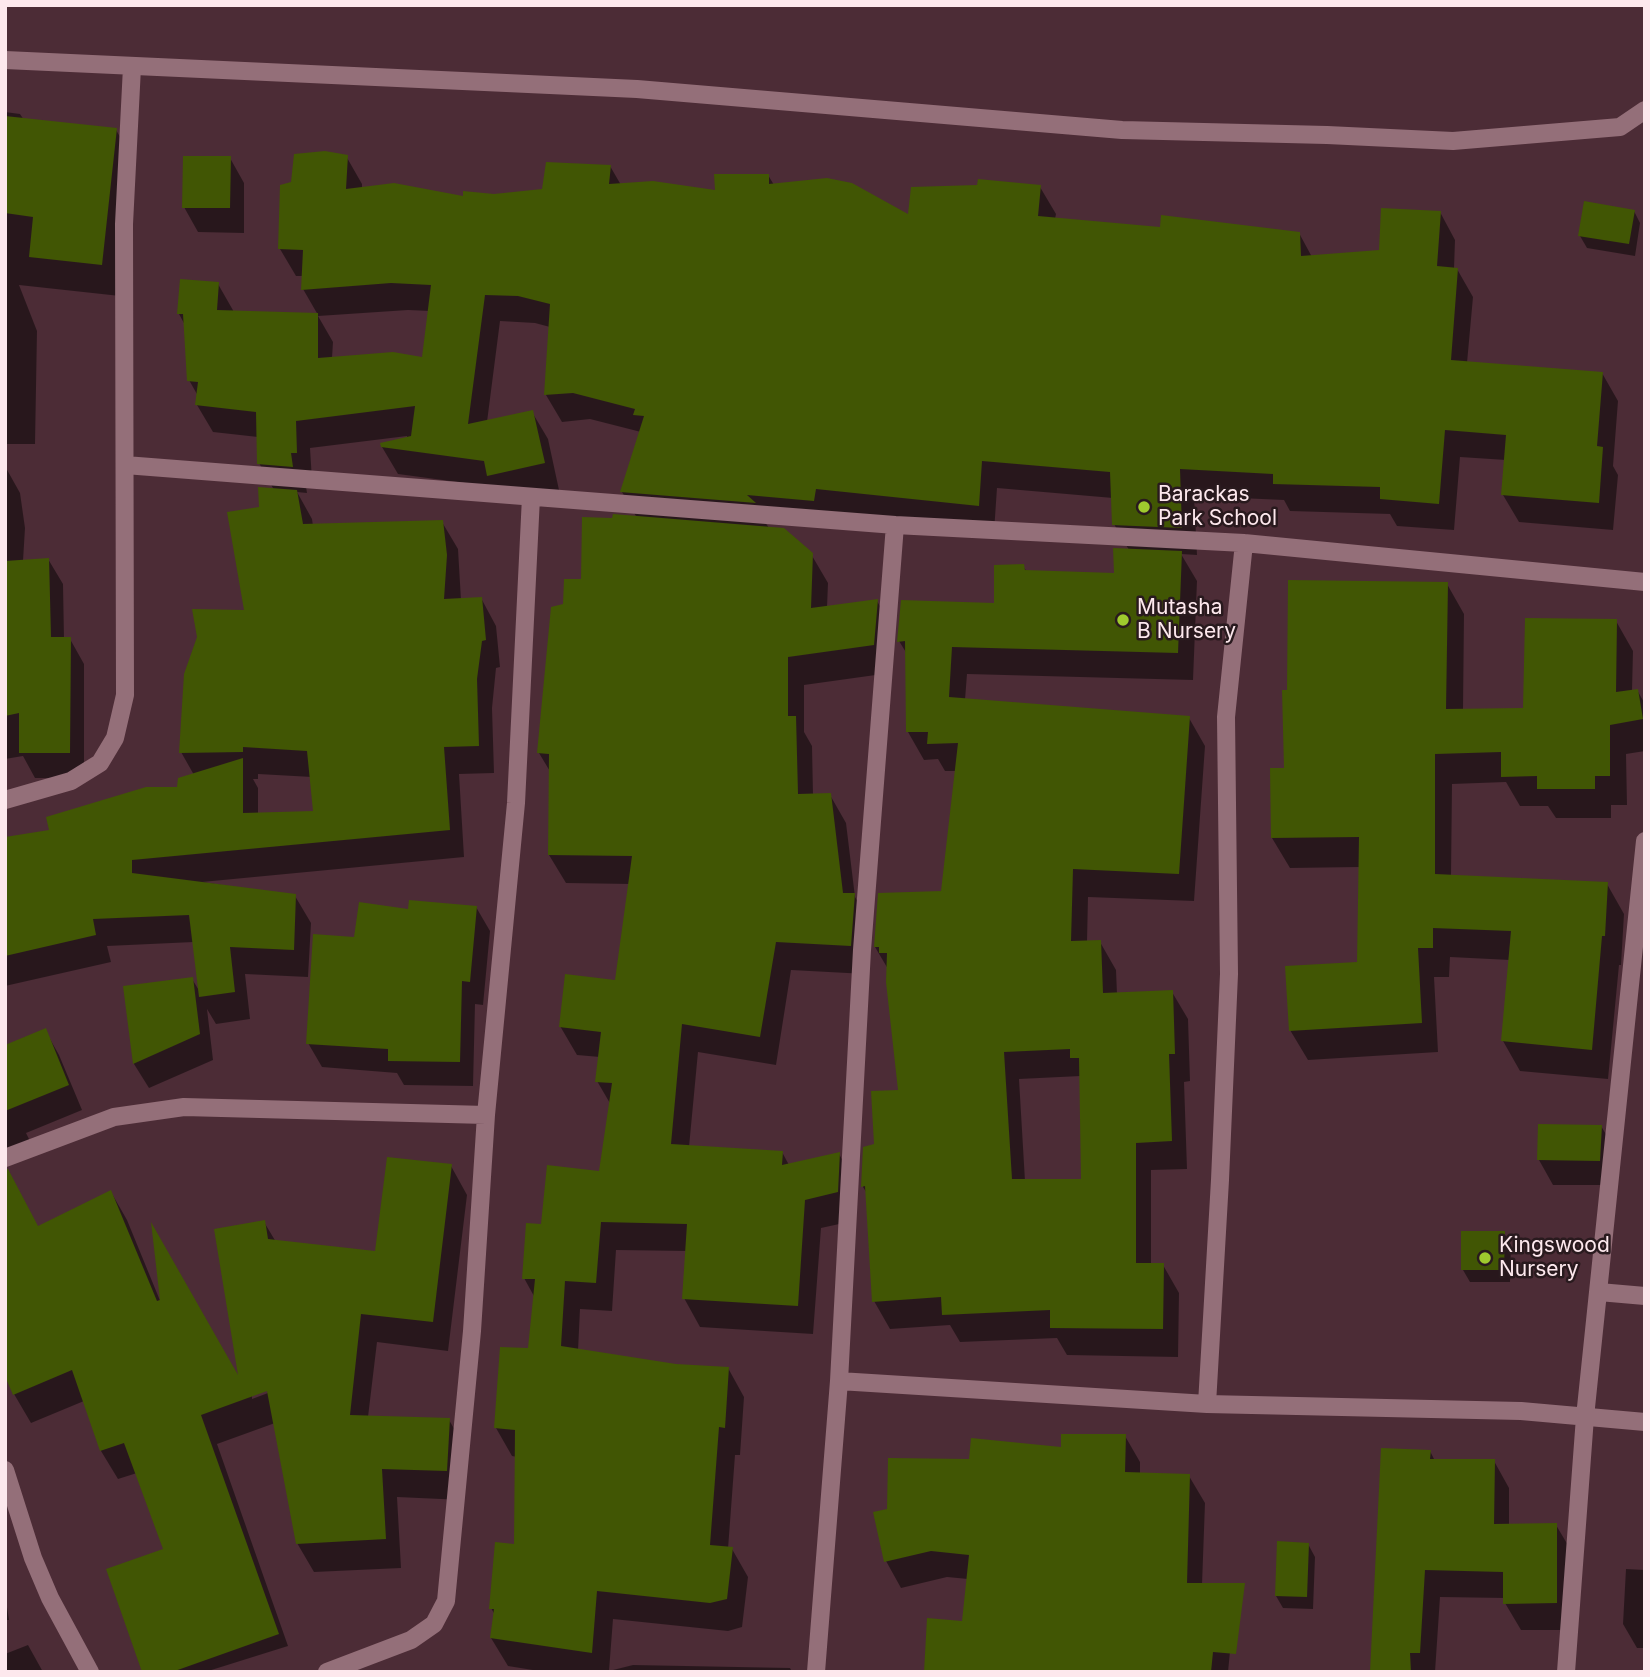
<!DOCTYPE html>
<style>
body{margin:0}
#map{position:relative;width:1650px;height:1677px;overflow:hidden;background:#4c2c36;font-family:Inter,sans-serif}
canvas{display:block}
.frame{position:absolute;inset:0;border:7px solid #fde8ed;pointer-events:none}
</style>
<div id="map">
<canvas width="1650" height="1677"></canvas>
<div class="frame"></div>
</div>
<script>
const context = document.querySelector('canvas').getContext('2d');
context.lineJoin = 'round';
function fill(path, color) {
  context.fillStyle = color;
  context.fill(path, 'evenodd');
}
function poly(rows) {
  const path = new Path2D();
  for (const r of rows) {
    path.moveTo(r[0], r[1]);
    for (let i = 2; i < r.length; i += 2) path.lineTo(r[i], r[i + 1]);
  }
  return path;
}
function trace(path, color, width, dash) {
  context.strokeStyle = color;
  context.lineWidth = width;
  context.lineCap = dash ? 'butt' : 'round';
  context.setLineDash(dash || []);
  context.stroke(path);
}
function write(font, color, halo, rows, align = 'center') {
  context.font = font + ' Inter,sans-serif';
  context.lineWidth = 5;
  context.setLineDash([]);
  context.textBaseline = 'middle';
  context.strokeStyle = halo;
  context.fillStyle = color;
  for (const [text, x, y, turn = 0] of rows) {
    context.save();
    context.translate(x, y);
    context.rotate((+turn || 0) * Math.PI / 180);
    context.textAlign = isNaN(turn) ? turn : align;
    if (halo) context.strokeText(text, 0, 0);
    context.fillText(text, 0, 0);
    context.restore();
  }
}
fill(poly([
 [5,112,20,114,24,120,116,130,135,162,120,296,19,285,37,331,35,444,5,444],
 [346,156,362,184,362,189,464,198,544,191,610,166,621,185,716,192,768,175,774,185,910,217,1040,187,1056,214,1055,219,1161,229,1299,233,1312,257,1380,252,1440,212,1455,240,1454,269,1457,269,1473,297,1467,363,1602,373,1618,401,1613,466,1618,475,1613,530,1519,522,1503,495,1506,460,1460,457,1454,530,1397,526,1390,514,1290,511,1284,500,1194,496,1197,555,1181,554,1197,581,1193,680,967,674,965,700,1189,718,1205,746,1194,901,1088,897,1087,942,1100,942,1116,970,1117,994,1172,992,1188,1019,1190,1081,1184,1082,1187,1169,1151,1170,1151,1265,1163,1265,1179,1293,1178,1357,1067,1355,1057,1338,960,1342,950,1325,890,1329,874,1301,868,1195,863,1187,876,1146,900,1091,888,969,875,947,943,893,956,771,945,771,938,759,924,760,908,732,907,654,899,641,996,604,1023,566,1027,572,1116,575,1129,550,1114,524,1113,498,997,488,994,532,765,522,769,528,811,554,828,583,827,608,877,601,893,629,890,673,804,685,804,732,812,746,813,795,830,795,846,823,855,897,870,923,866,974,791,970,776,1065,698,1052,689,1147,782,1152,789,1165,839,1154,855,1182,853,1221,821,1228,813,1334,700,1327,684,1298,687,1251,616,1250,612,1311,580,1309,578,1351,675,1365,728,1368,744,1397,740,1455,735,1455,728,1549,732,1549,748,1577,742,1627,728,1631,613,1619,609,1671,633,1665,790,1668,792,1672,545,1672,508,1666,491,1638,495,1615,491,1608,516,1546,517,1457,512,1456,496,1428,529,1350,535,1298,524,1278,542,1226,601,1172,611,1105,597,1081,600,1057,577,1055,560,1026,616,982,630,884,566,883,549,855,551,773,539,753,565,606,582,581,637,518,622,492,641,432,590,419,562,422,546,395,550,327,535,323,500,321,487,422,532,412,548,439,559,490,495,487,398,474,382,447,407,439,407,436,310,448,312,480,305,480,307,493,297,492,312,519,313,526,442,522,458,549,461,600,481,598,496,626,500,667,496,668,492,708,494,773,459,774,464,857,202,882,295,896,311,923,308,977,245,974,250,1019,216,1024,207,1009,213,1060,149,1088,134,1064,125,987,192,979,200,992,194,942,107,946,111,962,5,986,5,839,52,831,179,789,194,775,181,752,246,611,260,508,274,490,259,463,258,437,213,432,197,405,198,396,189,380,185,325,179,314,218,284,234,312,318,315,303,289,304,276,296,276,280,249],
 [408,310,430,311,423,359,332,358,333,342,318,316],
 [258,774,312,777,315,813,258,814,258,788,253,779,258,779],
 [1081,1076,1083,1181,1025,1181,1019,1079],
 [230,158,244,183,244,233,198,232,184,207],
 [1634,211,1640,223,1635,256,1587,248,1580,236],
 [6,468,20,493,25,528,23,561,48,559,63,584,64,639,70,639,84,664,84,778,35,778,23,756,5,759],
 [1447,584,1464,614,1463,710,1525,710,1616,621,1633,651,1632,691,1637,690,1645,704,1645,751,1626,754,1627,805,1611,805,1611,818,1556,818,1548,806,1520,806,1506,782,1452,784,1451,877,1607,884,1624,914,1621,965,1619,965,1608,1079,1520,1071,1503,1041,1510,960,1450,957,1449,977,1434,977,1438,1052,1308,1060,1290,1030,1359,964,1360,867,1290,868,1272,838,1286,769,1288,692],
 [476,907,490,931,483,1005,475,1004,473,1086,404,1085,397,1073,322,1067,308,1043,410,911],
 [45,1030,59,1055,82,1110,26,1133,30,1141,5,1152,5,1048],
 [1601,1126,1616,1151,1614,1185,1553,1185,1539,1160],
 [451,1166,467,1195,448,1351,377,1342,368,1417,449,1420,466,1449,463,1500,397,1497,401,1568,314,1572,297,1543,275,1423,217,1444,288,1646,205,1672,147,1672,174,1572,137,1473,118,1479,101,1451,84,1401,31,1423,14,1394,38,1228,111,1192,127,1220,161,1303,240,1382,264,1222,276,1242,377,1253],
 [275,1387,276,1390,252,1399,252,1395],
 [1504,1233,1511,1245,1510,1282,1470,1282,1463,1270],
 [1125,1436,1140,1462,1140,1475,1189,1476,1205,1503,1202,1585,1234,1611,1228,1672,858,1672,859,1670,926,1671,963,1623,968,1579,947,1577,901,1588,886,1561,889,1510,971,1461,1063,1449],
 [1430,1451,1435,1461,1494,1461,1509,1488,1509,1525,1556,1525,1572,1552,1572,1630,1521,1630,1505,1603,1505,1598,1440,1597,1435,1672,1366,1672,1372,1670],
 [1308,1544,1315,1557,1313,1609,1283,1608,1276,1596],
 [1626,1569,1645,1570,1645,1648,1637,1648,1623,1624],
 [5,1594,9,1620,5,1620],
 [28,1645,43,1672,5,1672,5,1654]
]), '#0007');
fill(poly([
 [5,116,117,128,102,265,29,257,33,217,5,213],
 [325,151,348,155,346,189,394,183,463,196,463,191,494,194,542,189,546,162,611,165,609,184,653,181,715,190,714,174,769,174,769,184,827,178,852,183,908,214,911,187,977,185,978,179,1041,185,1038,216,1160,227,1161,215,1300,232,1301,256,1379,250,1381,208,1441,211,1437,266,1458,268,1451,360,1603,372,1597,446,1603,447,1599,503,1501,495,1506,435,1445,430,1439,504,1380,499,1380,487,1273,484,1273,474,1180,469,1182,528,1112,525,1110,472,982,461,979,506,816,489,814,501,747,495,756,503,620,492,644,416,633,415,635,409,573,393,544,395,550,304,518,296,485,295,468,424,533,410,545,463,487,476,484,461,381,447,380,443,411,436,415,406,296,421,297,453,291,453,293,467,257,464,256,412,195,405,198,382,187,381,183,314,177,314,180,279,219,282,217,310,318,313,318,358,393,352,422,357,431,285,391,283,301,290,303,250,278,249,280,185,291,182,294,154],
 [183,156,231,156,230,208,182,208],
 [1584,201,1635,210,1629,244,1578,236],
 [258,487,297,490,303,524,443,520,447,555,444,599,482,597,486,640,482,641,477,679,479,746,444,747,450,830,132,860,132,873,296,894,294,950,230,947,235,992,199,997,189,915,93,919,96,935,5,956,5,837,49,830,46,817,146,787,177,787,178,778,243,758,243,813,313,811,307,751,243,747,243,752,179,753,184,674,197,637,192,609,244,610,227,512,259,507],
 [613,514,784,528,813,553,811,608,878,599,874,645,788,657,788,716,796,716,798,794,831,793,843,893,855,893,851,946,776,942,760,1037,682,1024,671,1144,783,1151,782,1165,840,1152,838,1192,805,1200,798,1306,682,1299,687,1224,601,1222,596,1283,565,1281,561,1346,676,1364,729,1367,725,1428,719,1427,710,1545,733,1547,727,1599,710,1603,597,1591,592,1653,490,1638,494,1609,489,1609,495,1542,514,1544,515,1430,494,1428,500,1347,528,1348,535,1279,522,1279,526,1223,541,1224,547,1165,599,1171,612,1083,595,1082,601,1032,559,1027,565,974,615,980,632,856,548,855,549,754,537,753,551,607,563,604,564,579,581,579,582,517,612,518],
 [1113,548,1182,551,1178,653,952,647,949,697,1190,716,1179,874,1073,869,1071,941,1101,940,1103,993,1173,990,1175,1054,1169,1054,1172,1141,1136,1143,1136,1263,1164,1263,1163,1329,1050,1328,1050,1310,942,1315,941,1297,872,1302,865,1186,861,1187,863,1147,874,1144,871,1091,898,1090,886,982,887,953,879,953,879,947,874,947,878,893,941,891,958,743,927,744,928,732,906,732,905,641,897,642,901,600,994,603,994,565,1024,564,1025,570,1114,573],
 [1070,1049,1070,1058,1079,1058,1081,1179,1012,1179,1004,1052],
 [49,558,51,637,71,637,70,753,19,753,19,713,5,716,5,561],
 [1288,580,1448,582,1446,709,1523,708,1525,618,1617,619,1616,692,1638,689,1643,719,1610,725,1610,776,1595,776,1595,789,1537,789,1537,776,1501,777,1501,752,1435,754,1435,874,1608,882,1605,936,1602,936,1592,1050,1501,1041,1511,931,1433,928,1433,948,1418,948,1422,1023,1289,1031,1285,966,1357,962,1359,837,1271,838,1270,768,1284,768,1282,690,1287,690],
 [409,900,477,906,470,982,462,981,460,1062,388,1061,388,1049,306,1044,313,934,354,937,359,902,408,909],
 [193,977,200,1034,133,1064,123,986],
 [46,1028,69,1085,5,1111,5,1045],
 [1538,1124,1602,1125,1600,1161,1537,1160],
 [387,1157,452,1164,433,1322,361,1314,350,1415,450,1418,447,1471,382,1469,386,1539,296,1544,267,1391,201,1415,279,1634,172,1672,142,1672,106,1569,163,1549,124,1443,100,1451,72,1370,13,1395,5,1376,5,1169,8,1169,38,1226,111,1190,157,1301,160,1300,151,1222,238,1375,214,1229,265,1220,268,1239,375,1251],
 [1461,1231,1505,1231,1504,1270,1461,1270],
 [1061,1434,1126,1434,1125,1472,1190,1474,1187,1583,1245,1583,1236,1654,1213,1652,1211,1672,924,1672,927,1618,962,1621,969,1555,931,1551,884,1562,873,1512,887,1509,888,1458,969,1459,971,1438,1061,1447],
 [1381,1448,1431,1450,1430,1459,1495,1459,1494,1524,1557,1523,1557,1603,1503,1604,1503,1572,1425,1570,1420,1653,1410,1653,1411,1672,1370,1672],
 [1277,1541,1309,1543,1307,1597,1275,1596]
]), '#415604');
trace(poly([
 [5,60,637,89,1122,130,1327,135,1453,141,1620,127,1645,110],
 [125,465,895,525,1244,543,1645,582],
 [5,800,71,781,100,763,115,738,125,695,124,224,132,67],
 [5,1158,114,1117,184,1107,486,1115],
 [1599,1292,1645,1296],
 [839,1381,1207,1404,1521,1411,1645,1422],
 [1207,1404,1220,1180,1229,974,1226,717,1244,543],
 [5,1470,33,1558,50,1598,90,1672],
 [327,1672,411,1640,434,1624,446,1601,472,1331,486,1115,516,803,531,497],
 [816,1672,839,1381,862,950,895,525],
 [1566,1672,1585,1417,1645,841]
]), '#946f79', 18);
for (const [x, y, r, color] of [
 [1144,507,7,"#9fca2e"],
 [1123,620,7,"#9fca2e"],
 [1485,1258,7,"#9fca2e"]
]) {
  const dot = new Path2D();
  dot.arc(x, y, r, 0, 2 * Math.PI);
  context.fillStyle = color;
  context.fill(dot);
  trace(dot, '#291a1e', 2.5);
}
write('21px', '#fde8ed', '#291a1e', [
 ["Barackas",1158,495],
 ["Park School",1158,519],
 ["Mutasha",1137,608],
 ["B Nursery",1137,632],
 ["Kingswood",1499,1246],
 ["Nursery",1499,1270]
], 'left');
</script>
